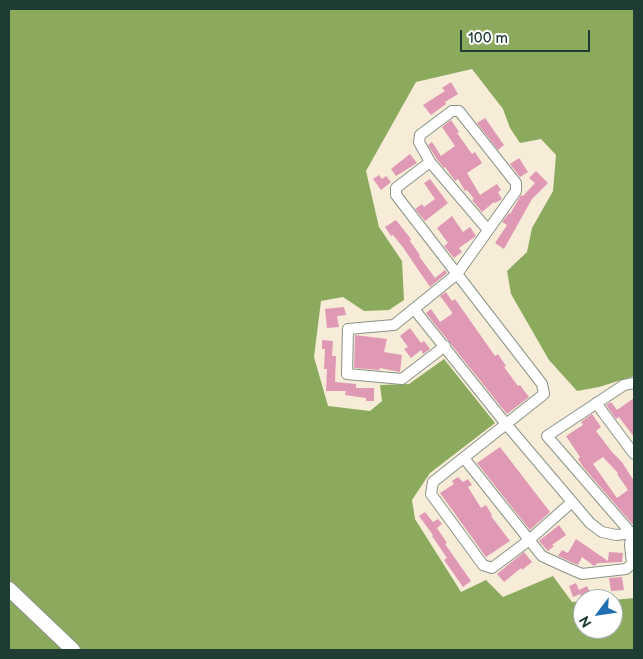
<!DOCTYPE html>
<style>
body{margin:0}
#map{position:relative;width:643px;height:659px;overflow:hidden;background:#f6ecd8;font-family:"Balsamiq Sans",sans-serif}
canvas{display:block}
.frame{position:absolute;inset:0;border:10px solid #1f3d34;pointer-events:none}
.north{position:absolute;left:573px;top:589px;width:50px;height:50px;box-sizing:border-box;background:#fff;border:1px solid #a5b1ae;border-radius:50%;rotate:239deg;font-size:14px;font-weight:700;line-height:20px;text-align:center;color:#1f3d34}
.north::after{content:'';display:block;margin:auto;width:18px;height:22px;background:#1f6fb2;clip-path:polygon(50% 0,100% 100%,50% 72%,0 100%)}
.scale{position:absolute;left:460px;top:30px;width:130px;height:22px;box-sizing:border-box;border:2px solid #1f3d34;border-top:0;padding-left:6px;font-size:15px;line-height:18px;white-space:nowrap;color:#1f3d34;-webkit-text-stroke:4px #fff;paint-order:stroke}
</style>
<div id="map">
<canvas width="643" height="659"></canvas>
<div class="frame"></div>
<div class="north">N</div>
<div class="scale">100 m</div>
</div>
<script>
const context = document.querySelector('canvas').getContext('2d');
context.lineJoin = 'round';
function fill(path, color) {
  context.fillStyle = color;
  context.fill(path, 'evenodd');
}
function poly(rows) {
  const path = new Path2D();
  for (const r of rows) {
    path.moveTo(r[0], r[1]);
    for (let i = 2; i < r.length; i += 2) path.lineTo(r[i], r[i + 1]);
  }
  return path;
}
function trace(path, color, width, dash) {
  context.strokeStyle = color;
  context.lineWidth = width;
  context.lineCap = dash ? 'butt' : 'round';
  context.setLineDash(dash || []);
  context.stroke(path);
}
fill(poly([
 [9,9,634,9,634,376,599,387,577,391,549,360,511,294,507,271,527,252,532,228,553,191,556,155,541,139,520,143,510,128,503,109,472,69,416,82,366,171,379,227,402,261,404,300,389,310,364,311,343,297,321,301,314,357,328,406,370,411,382,401,380,385,409,384,444,359,495,423,430,473,412,500,415,519,461,592,486,580,503,597,553,576,572,602,583,601,583,629,613,629,613,600,634,598,634,650,9,650]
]), '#8caa5d');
fill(poly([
 [451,82,458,94,445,102,446,104,431,115,423,105,445,91,442,88],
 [485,118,504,145,498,150,477,123],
 [451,120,459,132,457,133,472,154,475,152,482,163,467,173,480,195,497,184,501,190,498,192,502,199,495,203,494,202,482,212,472,200,474,199,467,190,465,191,458,179,455,181,445,167,444,168,436,158,428,145,432,142,441,156,455,146,442,127],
 [410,154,417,163,396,176,391,169],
 [519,158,528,172,520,177,510,164],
 [536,171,548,183,532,199,504,249,495,243,507,225,502,222,509,213,510,214,521,195,523,196,535,183,529,178],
 [379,175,382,179,386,176,391,182,381,190,373,179],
 [430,179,448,203,425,221,415,209,422,204,424,207,435,199,424,183],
 [452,216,463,232,470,227,476,236,459,248,462,252,454,258,444,246,448,243,437,228],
 [396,220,411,239,410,241,420,255,419,256,435,278,445,270,447,273,430,287,402,246,393,235,391,236,385,227],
 [446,292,452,301,455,299,495,356,498,354,506,366,504,367,518,386,520,385,529,397,507,414,426,313,431,309,440,322,452,314,452,312,440,296],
 [344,307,346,315,337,316,339,327,327,328,325,309],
 [410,328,421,343,424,341,430,349,423,354,421,350,411,358,404,349,408,347,400,336],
 [355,335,387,339,384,352,402,355,400,372,380,368,379,370,354,368],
 [322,340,333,341,332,356,336,356,335,382,356,384,356,388,374,388,374,401,366,401,366,398,345,395,346,391,326,391,327,369,324,369,325,349,322,349],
 [634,398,634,437,619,417,616,419,606,405,611,402,617,410],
 [592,414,601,427,596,431,612,452,622,462,634,481,634,526,584,468,578,459,580,457,566,436,583,425,581,422],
 [603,457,618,473,617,474,628,490,617,498,593,464],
 [500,447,550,512,530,530,477,463],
 [458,477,463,482,468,479,472,485,468,487,481,508,486,505,492,515,491,516,510,541,486,557,440,493,454,484,452,481],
 [425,512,433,522,438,519,442,524,437,528,447,543,445,544,471,581,463,587,444,560,447,558,432,536,433,535,419,516],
 [559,525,566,535,552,545,554,546,548,551,539,541],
 [576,539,608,561,609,552,623,553,622,562,598,563,594,566,582,557,578,565,558,556,562,550,568,553],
 [524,552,532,562,522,570,521,568,504,582,497,574],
 [622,577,624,590,611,591,609,578],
 [576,583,579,590,587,586,591,595,582,599,580,594,573,597,569,586]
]), '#e099b5');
const street = poly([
 [430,162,396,188,396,195,542,384,544,394,433,482,431,494,483,565,492,568,528,541,572,502],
 [414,309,506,424,590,523,602,532,616,535,634,533],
 [445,346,402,379,347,374,348,329,394,325,457,274,516,191,516,183,459,111,452,111,420,135,419,142,430,162,488,230],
 [596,403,634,454],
 [464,458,542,556,568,568,582,574,626,569,632,564,630,545,632,534],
 [632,534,547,436,624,385,634,383]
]);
const secondary = poly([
 [9,589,73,650]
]);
trace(street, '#8a9486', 12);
trace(secondary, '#8a9486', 16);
trace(street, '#fff', 10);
trace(secondary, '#fff', 14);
</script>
